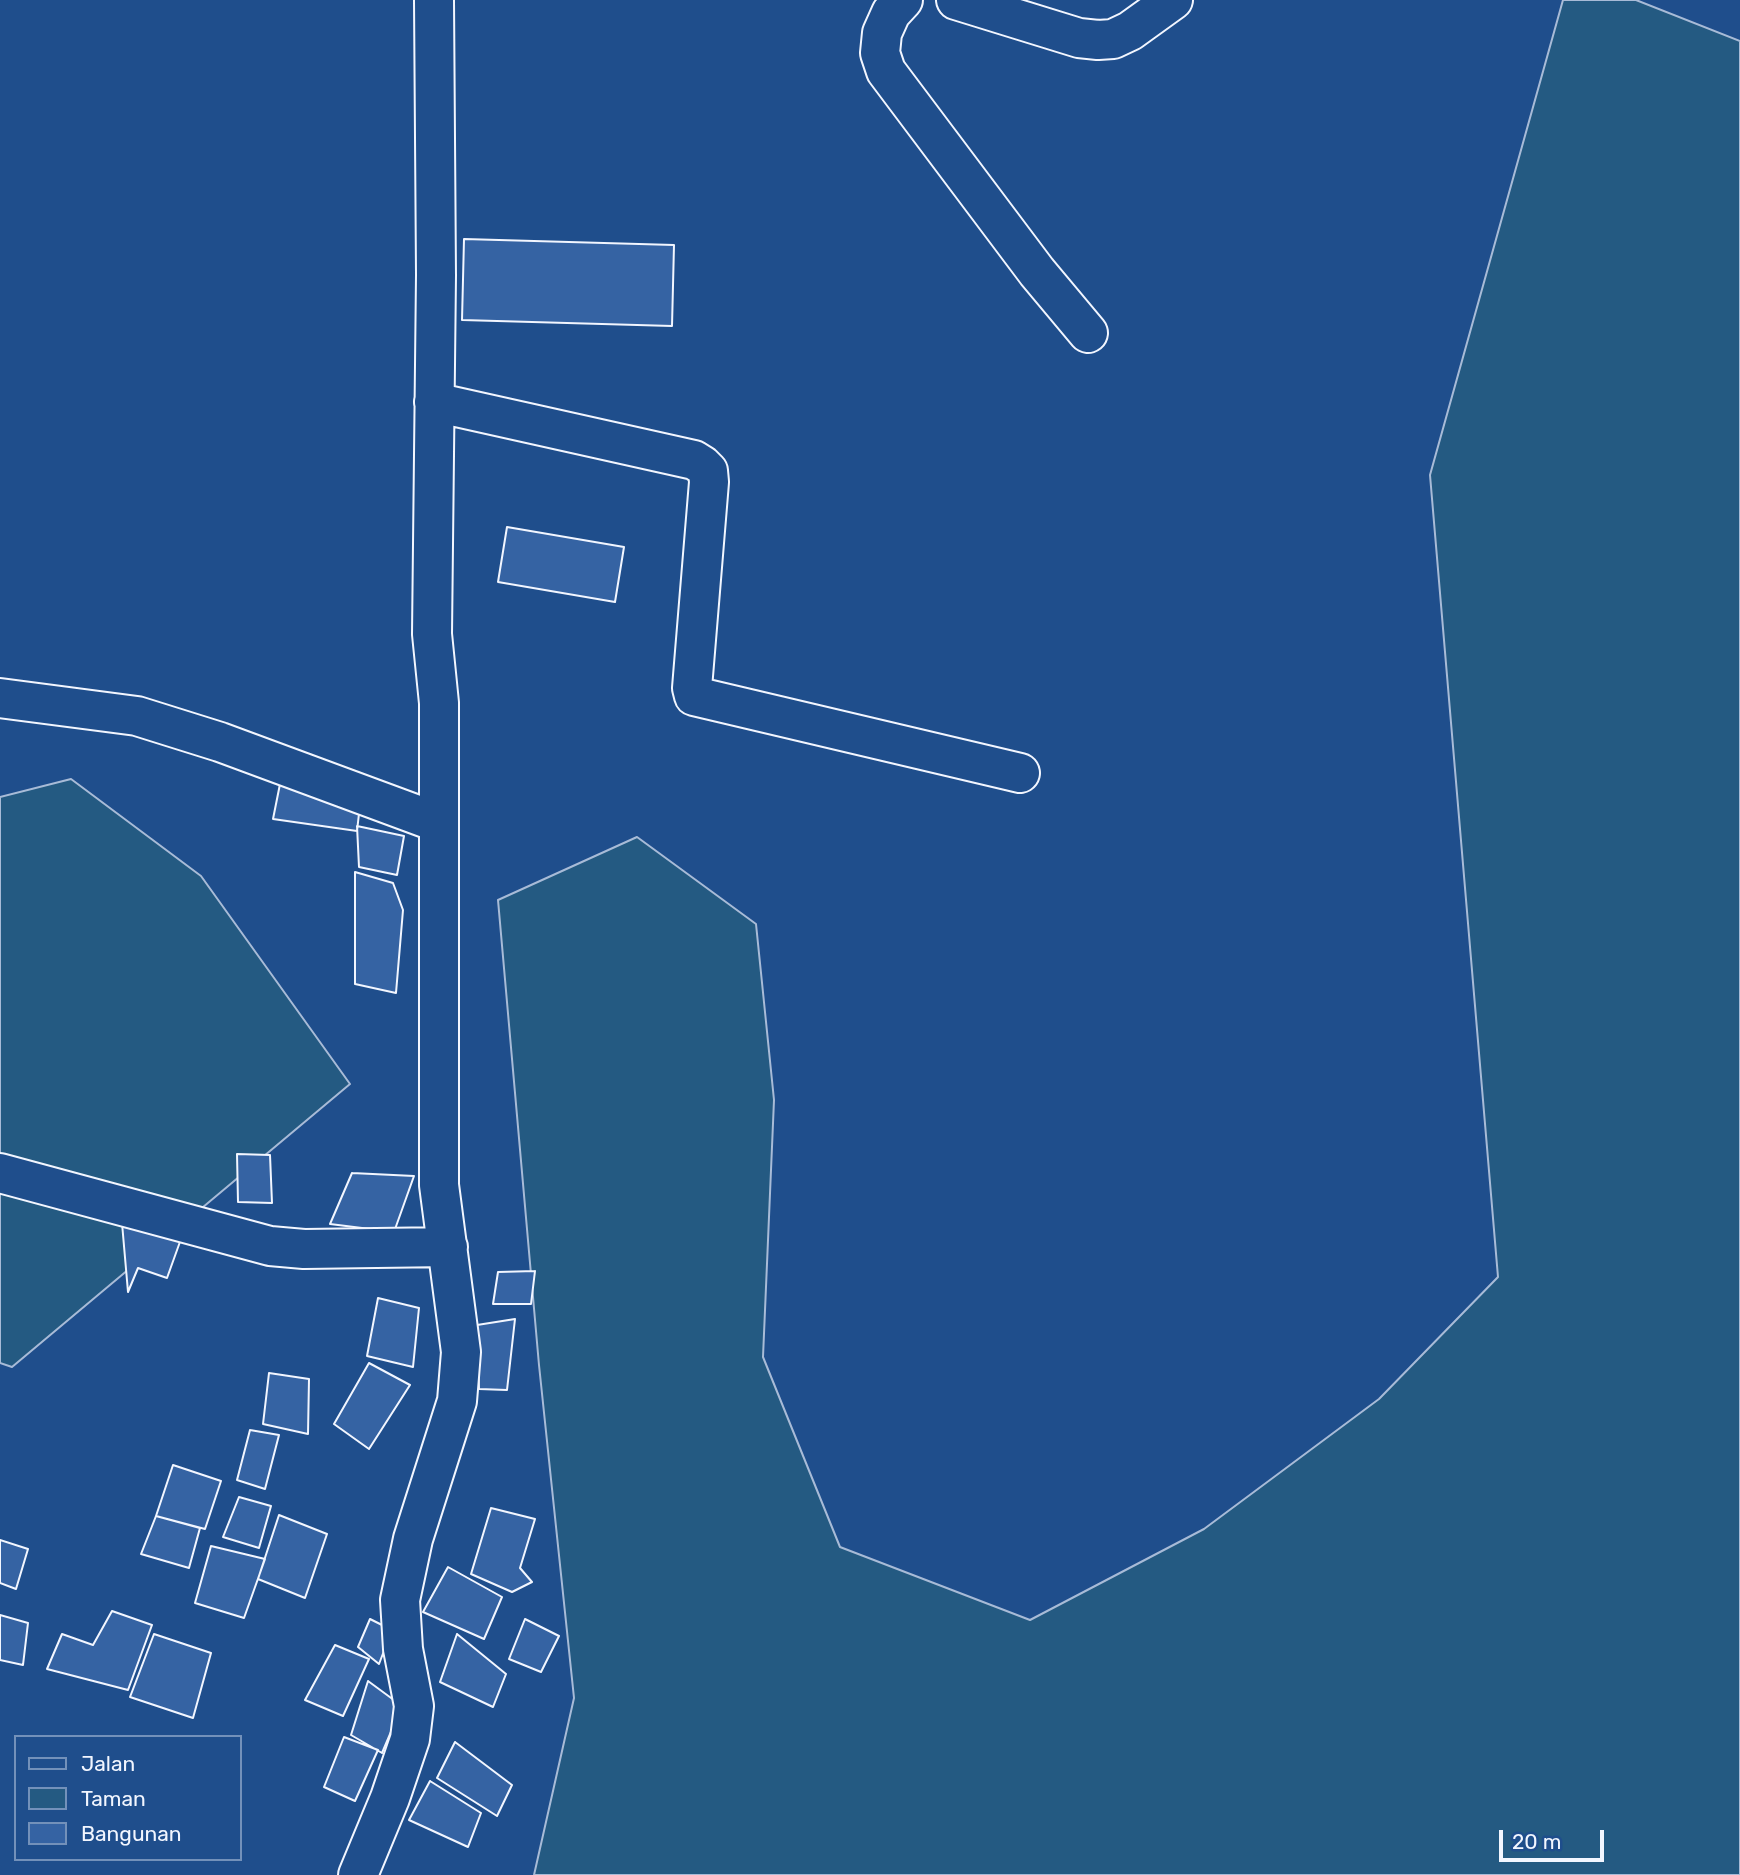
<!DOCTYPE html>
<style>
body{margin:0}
#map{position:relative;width:1740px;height:1875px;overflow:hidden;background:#1f4e8c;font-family:Rubik,sans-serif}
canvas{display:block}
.legend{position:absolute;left:14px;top:1735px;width:228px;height:126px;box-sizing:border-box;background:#1f4e8c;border:2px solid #7391ba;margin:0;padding:9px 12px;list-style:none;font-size:21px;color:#f2f6ff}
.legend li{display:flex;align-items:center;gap:14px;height:35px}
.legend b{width:35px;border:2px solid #7391ba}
.scale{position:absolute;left:1499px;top:1830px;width:105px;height:32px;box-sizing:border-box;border:4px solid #f2f6ff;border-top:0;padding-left:9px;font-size:21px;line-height:24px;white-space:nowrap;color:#f2f6ff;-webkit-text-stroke:5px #1f4e8c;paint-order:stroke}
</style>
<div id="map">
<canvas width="1740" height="1875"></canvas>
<ul class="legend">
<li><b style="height:9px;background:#1f4e8c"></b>Jalan</li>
<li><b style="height:19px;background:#245a82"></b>Taman</li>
<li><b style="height:19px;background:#3563a3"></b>Bangunan</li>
</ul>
<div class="scale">20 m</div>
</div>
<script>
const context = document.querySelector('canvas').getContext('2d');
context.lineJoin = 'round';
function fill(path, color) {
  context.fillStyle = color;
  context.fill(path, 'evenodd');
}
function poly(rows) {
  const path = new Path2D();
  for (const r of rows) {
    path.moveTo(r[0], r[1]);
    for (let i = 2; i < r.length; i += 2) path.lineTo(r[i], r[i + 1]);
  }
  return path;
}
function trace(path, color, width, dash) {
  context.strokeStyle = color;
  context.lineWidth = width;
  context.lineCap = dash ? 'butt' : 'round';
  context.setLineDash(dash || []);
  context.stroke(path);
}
const green = poly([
 [1563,0,1636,0,1740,41,1740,1875,534,1875,574,1698,539,1365,498,900,637,837,756,924,774,1100,763,1357,840,1547,1030,1620,1204,1529,1379,1399,1498,1277,1430,475,1563,0],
 [71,779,201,876,350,1084,12,1367,0,1363,0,797,71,779]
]);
fill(green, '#245a82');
trace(green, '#a8bbd7', 2);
const building = poly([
 [464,239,674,245,672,326,462,320,464,239],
 [507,527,624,547,615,602,498,582,507,527],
 [280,784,360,805,357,831,273,819,280,784],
 [357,826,404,836,397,875,359,867,357,826],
 [355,872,393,883,403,910,396,993,355,984,355,872],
 [237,1154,270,1155,272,1203,238,1202,237,1154],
 [352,1173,414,1176,394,1232,330,1224,352,1173],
 [122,1223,181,1239,167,1278,138,1268,128,1292,122,1223],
 [535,1271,531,1304,493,1304,498,1272,535,1271],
 [378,1298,419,1308,413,1367,367,1356,378,1298],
 [515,1319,507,1390,479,1389,477,1325,515,1319],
 [369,1363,410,1385,369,1449,334,1424,369,1363],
 [269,1373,309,1379,308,1434,263,1424,269,1373],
 [250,1430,279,1435,265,1489,237,1480,250,1430],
 [173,1465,221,1481,205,1529,156,1516,173,1465],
 [239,1497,271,1506,259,1548,223,1537,239,1497],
 [491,1508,535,1519,520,1568,532,1582,512,1592,471,1574,491,1508],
 [279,1515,327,1534,305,1598,258,1579,279,1515],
 [156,1516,200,1528,189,1568,141,1554,156,1516],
 [0,1540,28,1549,16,1589,0,1583,0,1540],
 [211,1546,265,1559,244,1618,195,1603,211,1546],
 [448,1567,502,1597,484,1639,423,1612,448,1567],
 [112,1611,152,1625,128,1690,47,1669,62,1634,93,1645,112,1611],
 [0,1615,28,1623,23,1665,0,1660,0,1615],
 [370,1619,392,1630,379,1664,358,1647,370,1619],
 [525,1619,559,1636,541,1672,509,1659,525,1619],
 [154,1634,211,1653,193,1718,130,1697,154,1634],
 [457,1634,506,1674,493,1707,440,1682,457,1634],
 [335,1645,369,1659,343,1716,305,1700,335,1645],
 [368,1681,402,1706,382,1753,351,1735,368,1681],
 [344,1737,378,1750,355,1801,324,1787,344,1737],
 [455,1742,512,1785,497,1816,437,1778,455,1742],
 [430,1781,481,1813,468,1847,409,1820,430,1781]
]);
fill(building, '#3563a3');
trace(building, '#f2f6ff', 2);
const minor = poly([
 [903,0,891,13,882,33,880,53,886,71,1037,272,1088,333],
 [956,0,1079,38,1098,40,1113,39,1130,31,1173,0],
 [434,402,694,460,702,465,708,471,709,482,692,688,694,696,1020,773],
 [0,698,137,716,220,742,439,823],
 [0,1173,270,1246,304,1249,448,1247],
 [358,1875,390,1798,410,1739,414,1706,403,1649,400,1600,413,1539,457,1401,461,1352,439,1185,439,703,432,634,436,275,434,0]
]);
trace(minor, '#f2f6ff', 42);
trace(minor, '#1f4e8c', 38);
</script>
